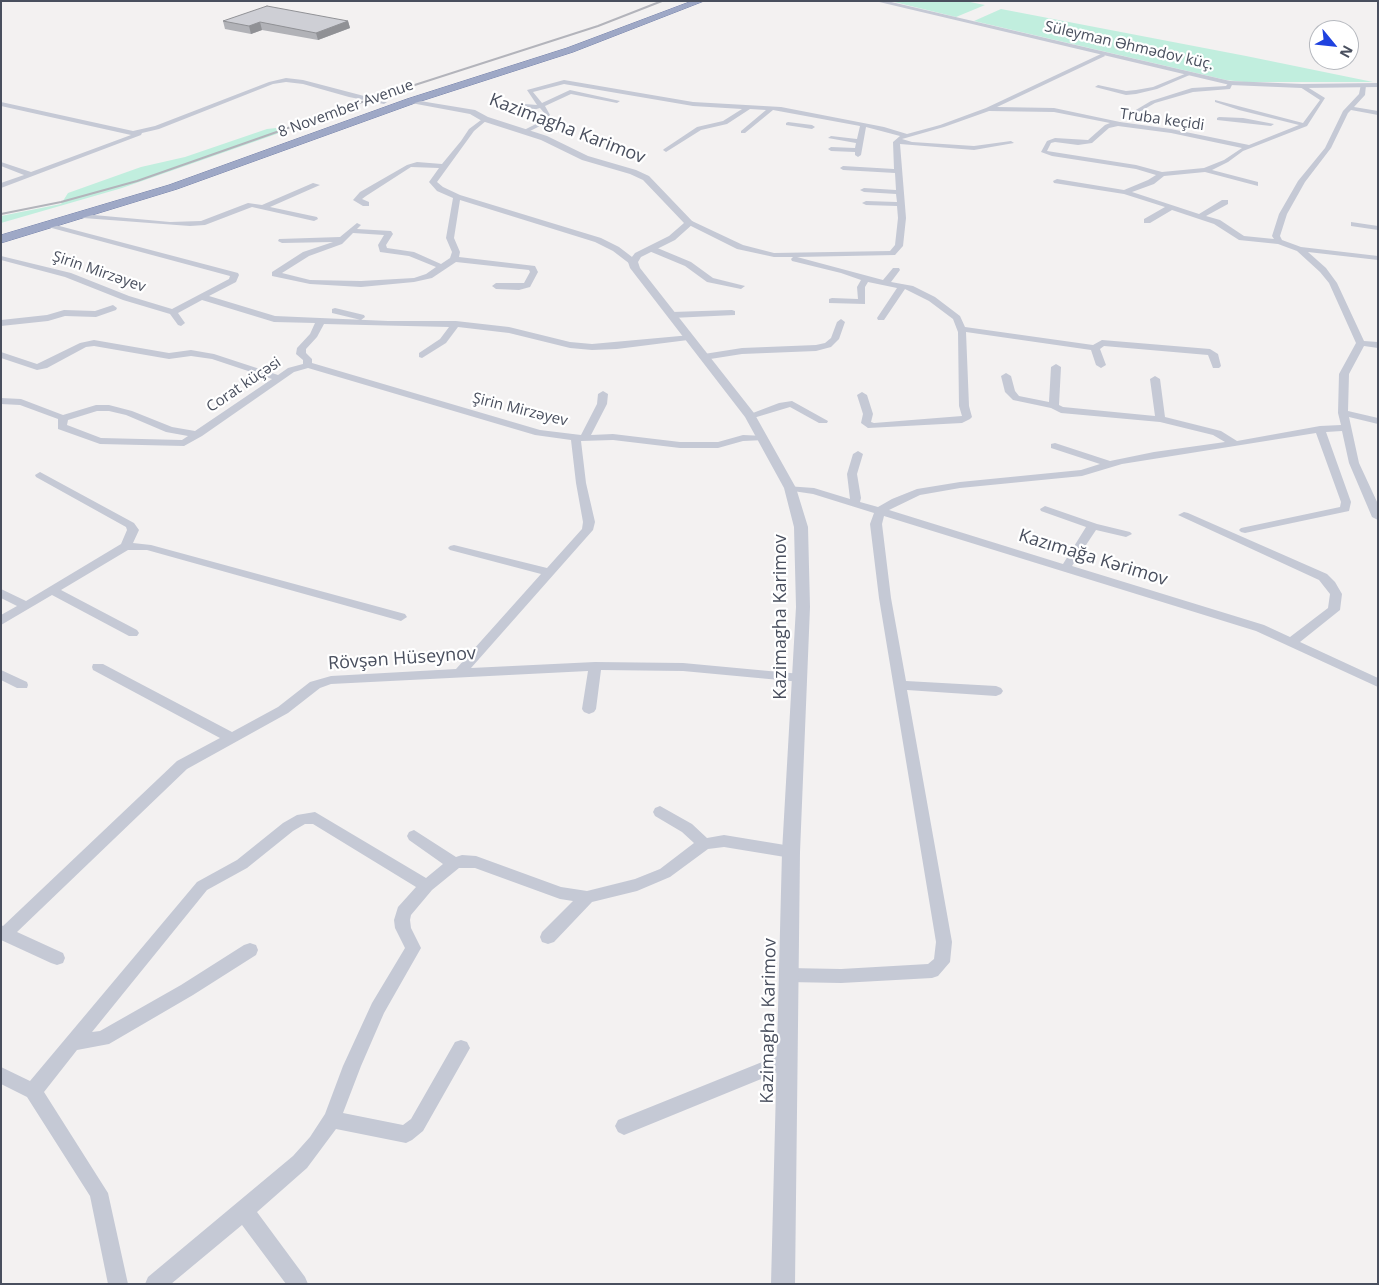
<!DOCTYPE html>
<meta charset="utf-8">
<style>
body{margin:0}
#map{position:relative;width:1379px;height:1285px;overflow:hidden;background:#f3f1f1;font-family:"Open Sans",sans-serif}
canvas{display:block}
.frame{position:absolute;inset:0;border:2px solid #494f5e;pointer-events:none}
.north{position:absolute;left:1309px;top:20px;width:50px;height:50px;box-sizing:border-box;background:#fff;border:1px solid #b6b9bf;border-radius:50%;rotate:118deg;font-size:14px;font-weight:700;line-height:20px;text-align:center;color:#494f5e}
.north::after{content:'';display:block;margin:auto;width:18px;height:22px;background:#1f42df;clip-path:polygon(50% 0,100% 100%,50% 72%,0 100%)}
</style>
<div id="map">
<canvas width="1379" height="1285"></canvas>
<div class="frame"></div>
<div class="north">N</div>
</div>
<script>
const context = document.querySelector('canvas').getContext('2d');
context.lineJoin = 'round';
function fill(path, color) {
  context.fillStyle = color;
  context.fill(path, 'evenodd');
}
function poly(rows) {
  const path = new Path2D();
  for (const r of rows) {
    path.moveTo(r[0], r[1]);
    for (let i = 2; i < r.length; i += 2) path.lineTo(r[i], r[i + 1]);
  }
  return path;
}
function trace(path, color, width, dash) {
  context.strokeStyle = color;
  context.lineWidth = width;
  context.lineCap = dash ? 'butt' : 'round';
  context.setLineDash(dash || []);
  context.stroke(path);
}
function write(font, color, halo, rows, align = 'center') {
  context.font = font + ' "Open Sans",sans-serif';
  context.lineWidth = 4.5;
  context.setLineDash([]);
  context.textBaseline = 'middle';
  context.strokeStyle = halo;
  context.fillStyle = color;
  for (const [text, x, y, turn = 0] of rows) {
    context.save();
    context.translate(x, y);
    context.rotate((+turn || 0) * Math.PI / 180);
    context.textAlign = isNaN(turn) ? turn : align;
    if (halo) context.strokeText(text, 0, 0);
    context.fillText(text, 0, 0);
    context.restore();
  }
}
fill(poly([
 [890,1,965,1,985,5,956,17],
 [1001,9,1246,56,1373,82,1244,82,1226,80,974,21],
 [276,128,285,131,122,188,1,223,1,216,61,204,68,193,141,167,185,157,267,129]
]), '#c1eede');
const trunk = poly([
 [692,1,704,1,573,52,415,103,177,189,1,243,1,235,169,185,407,99,567,48,692,1]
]);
trace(trunk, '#7581a9', 1);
fill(poly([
 [1103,53,1105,56,997,107,1054,108,1120,122,1171,129,1249,145,1299,125,1239,110,1215,102,1215,100,1303,123,1320,100,1300,87,1300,85,1304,85,1325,98,1307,126,1243,151,1228,162,1212,170,1258,182,1258,186,1205,172,1164,176,1154,184,1132,192,1199,214,1222,200,1228,200,1228,204,1206,216,1220,220,1244,236,1274,239,1272,236,1279,214,1298,181,1325,148,1343,111,1359,94,1361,84,1366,85,1365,95,1354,107,1378,111,1378,115,1351,110,1348,113,1331,148,1305,182,1287,214,1280,236,1282,240,1301,247,1378,256,1378,260,1308,252,1326,268,1337,283,1364,341,1378,342,1378,348,1364,346,1349,374,1348,411,1378,418,1378,424,1349,417,1359,463,1378,504,1378,520,1372,517,1349,463,1342,431,1326,432,1351,502,1349,511,1245,533,1241,532,1239,530,1241,528,1340,507,1341,502,1316,433,1122,464,1082,476,960,488,920,495,889,510,1063,564,1086,527,1041,511,1040,509,1045,506,1097,524,1130,532,1132,534,1126,537,1096,530,1072,566,1264,625,1290,637,1328,608,1330,594,1319,580,1178,515,1184,512,1188,513,1327,574,1335,582,1342,594,1340,610,1300,642,1378,678,1378,687,1256,631,884,516,882,524,891,598,906,681,996,686,1001,688,1003,691,1001,694,996,696,907,690,952,942,950,962,938,976,932,978,841,983,788,982,782,980,780,975,782,970,788,968,841,969,928,964,934,959,936,942,879,598,870,524,874,513,813,494,786,490,785,488,786,486,814,488,850,499,847,474,853,454,858,451,863,454,857,474,861,498,860,502,878,507,892,499,917,489,960,482,1081,470,1100,464,1051,448,1051,444,1055,443,1110,461,1154,452,1225,442,1213,435,1160,422,1061,413,1051,408,1013,400,1005,392,1001,376,1006,373,1011,376,1015,391,1019,396,1049,402,1051,367,1056,364,1061,367,1059,405,1063,407,1155,416,1150,379,1155,376,1160,379,1165,417,1221,431,1237,441,1320,426,1341,425,1338,413,1339,374,1356,343,1329,283,1320,272,1297,251,1278,244,1239,240,1214,224,1172,210,1150,223,1144,223,1144,219,1165,207,1124,194,1054,183,1053,181,1057,179,1124,190,1148,180,1156,175,1136,169,1052,156,1041,152,1047,141,1055,138,1088,140,1105,125,1110,123,1054,112,989,111,944,127,902,139,912,142,974,146,1011,141,1014,143,974,150,900,144,906,218,903,246,895,255,797,257,883,280,893,268,899,268,900,270,891,282,913,286,935,297,960,316,965,327,1093,345,1102,340,1210,349,1218,354,1221,366,1219,368,1213,368,1208,355,1104,346,1100,349,1106,365,1101,368,1096,365,1091,350,966,332,969,406,972,417,970,419,962,423,868,428,861,423,863,414,857,395,862,392,867,395,873,414,871,422,874,423,962,416,959,406,958,332,953,319,929,301,905,289,884,320,878,320,877,318,897,288,868,282,865,287,865,304,829,303,829,299,832,298,858,299,857,287,861,280,841,273,792,261,791,259,793,257,774,257,737,249,685,223,692,221,743,245,774,253,890,251,895,245,898,218,897,206,866,205,862,203,866,201,897,202,896,194,864,192,860,190,864,188,896,190,895,173,843,170,840,168,843,166,894,169,893,142,900,136,866,127,861,155,858,157,855,155,855,152,831,151,828,149,831,147,855,148,856,143,828,138,831,136,857,139,860,126,773,110,745,133,741,133,741,131,766,110,750,109,727,124,701,130,666,152,663,150,664,149,697,127,723,121,742,109,693,106,564,84,533,92,542,103,570,90,620,101,617,103,571,94,545,106,550,115,540,126,526,133,524,132,524,130,536,124,545,114,540,108,533,110,509,105,512,103,537,105,527,90,564,80,693,102,781,107,884,127,907,134,940,125,986,108,1103,53],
 [1118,126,1171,133,1242,148,1224,160,1204,168,1162,172,1136,165,1047,151,1051,143,1055,142,1078,145,1092,143,1109,128,1118,126],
 [1187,73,1192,74,1157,89,1136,94,1126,95,1095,87,1098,85,1126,91,1136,90,1153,87,1187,73],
 [286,78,303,80,387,102,384,104,349,97,303,84,286,82,273,84,159,129,142,133,141,135,1,188,1,183,24,175,1,166,1,162,31,172,131,135,1,106,1,102,133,131,155,126,269,82,286,78],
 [1230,81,1233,83,1230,89,1193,92,1155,103,1134,115,1129,114,1151,101,1192,88,1226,86,1230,81],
 [485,117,488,119,487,120,474,131,437,182,443,187,460,195,601,238,619,247,636,260,636,264,630,264,613,251,595,242,460,200,454,238,460,252,459,257,535,266,538,272,530,287,519,290,496,289,492,286,496,283,524,283,530,272,529,270,456,262,432,278,414,282,361,287,310,284,272,276,272,272,303,252,333,242,282,243,278,241,279,239,340,237,357,223,361,225,357,229,391,231,393,234,386,245,387,248,414,252,441,264,450,258,452,252,446,238,453,198,437,191,429,182,439,168,411,167,366,196,362,199,369,202,369,206,363,206,353,200,360,192,407,165,417,162,442,164,461,141,469,129,485,117],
 [353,233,384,235,378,245,380,252,409,256,436,267,426,274,414,278,361,281,310,280,282,273,309,256,342,244,353,233],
 [1219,117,1243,118,1274,124,1271,126,1217,120,1217,118,1219,117],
 [788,122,812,125,815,127,812,129,786,125,786,123,788,122],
 [313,183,320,185,270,207,317,217,318,219,314,221,252,207,205,225,190,226,83,218,79,216,83,214,170,222,201,221,248,203,262,205,313,183],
 [1351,222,1378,226,1378,230,1351,226,1351,222],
 [48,223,238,273,239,275,236,282,209,296,275,316,388,321,456,321,509,327,570,342,592,344,691,335,692,337,688,340,617,349,592,350,570,348,509,333,458,327,446,343,422,358,419,357,419,353,440,339,449,327,324,324,317,337,306,349,306,353,312,359,312,363,540,430,581,435,597,404,598,394,603,391,608,394,607,404,591,435,613,434,680,442,718,442,743,435,765,436,765,440,743,441,718,448,680,448,613,440,581,441,586,483,595,522,593,530,471,668,595,662,683,663,801,674,806,675,807,678,806,681,801,682,683,671,601,670,596,709,594,712,589,714,584,712,582,709,588,671,331,684,320,688,288,713,187,769,17,932,63,953,65,958,63,963,57,965,51,963,1,940,1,925,3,926,177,761,220,738,93,670,92,667,93,664,103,664,232,732,278,707,310,682,331,676,456,669,541,574,450,550,448,548,450,546,454,545,547,568,582,529,583,522,576,483,571,440,535,435,308,368,294,372,202,436,184,446,100,444,58,429,58,419,20,405,1,404,1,398,21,399,63,415,96,405,109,405,132,411,172,427,195,431,272,379,212,359,191,356,169,359,94,346,86,347,47,368,37,370,1,358,1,352,37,364,80,343,94,340,169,353,191,350,214,354,278,375,288,368,303,364,303,360,296,354,297,348,310,334,315,323,274,322,202,300,178,313,185,323,181,326,178,325,170,314,123,300,65,277,1,260,1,256,71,273,129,296,172,309,229,279,230,276,48,227,48,223],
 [97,411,109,411,126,415,166,432,188,436,182,440,101,438,67,425,68,420,97,411],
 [649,247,655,247,691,262,713,278,745,286,741,289,707,282,685,266,649,251,649,247],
 [113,305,117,308,116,310,96,317,65,316,48,321,1,326,1,320,47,315,64,310,95,311,113,305],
 [335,308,364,315,365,317,361,320,332,313,332,309,335,308],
 [732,310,735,311,735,315,672,318,668,315,672,312,732,310],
 [841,319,845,322,839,339,831,347,816,351,742,354,704,360,699,357,704,354,742,348,816,345,825,343,831,338,837,322,841,319],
 [792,401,828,421,827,423,819,423,790,407,750,419,745,416,779,403,792,401],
 [40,472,134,523,139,530,133,543,151,545,405,614,407,617,401,621,147,550,128,550,61,590,137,630,139,633,137,636,129,636,52,595,1,625,1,615,17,606,1,598,1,589,26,601,121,544,127,530,126,527,36,477,35,475,40,472],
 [1,670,27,682,28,685,27,688,17,688,1,680,1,670],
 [660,806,692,824,707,838,724,835,791,846,796,848,798,852,796,856,791,858,724,847,708,849,670,877,637,891,592,902,554,942,548,944,542,942,540,937,542,932,573,901,560,899,475,868,459,868,432,890,411,915,410,920,411,928,421,948,384,1013,361,1066,343,1113,403,1125,411,1119,455,1042,461,1040,467,1042,470,1048,423,1131,412,1140,406,1143,336,1129,307,1168,257,1212,305,1277,308,1284,286,1284,242,1225,171,1284,145,1284,148,1277,293,1156,310,1137,325,1114,343,1066,372,1003,405,948,395,928,394,920,398,907,416,887,313,824,305,824,293,831,247,868,207,890,92,1032,100,1031,181,985,244,945,250,943,256,945,258,950,256,955,193,995,109,1044,77,1050,44,1092,108,1193,128,1284,108,1284,90,1196,27,1097,1,1084,1,1067,30,1081,197,882,237,860,283,823,297,815,315,812,426,878,443,864,409,840,407,836,409,832,414,830,456,857,462,855,476,856,561,887,587,891,635,879,660,869,694,843,682,832,655,816,653,812,655,808,660,806],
 [787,1052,793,1054,796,1060,793,1066,624,1135,618,1132,615,1126,618,1120,787,1052]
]), '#c5c9d5');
fill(poly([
 [875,1,887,1,1230,81,1302,84,1378,83,1378,87,1302,88,1230,85,875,1],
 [408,99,475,110,488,117,547,136,588,156,636,170,649,176,694,223,675,240,641,257,638,262,640,268,754,413,796,488,808,527,810,607,800,852,795,1284,771,1284,782,852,796,607,794,527,784,488,745,417,630,268,628,262,635,253,669,236,684,223,643,180,630,174,582,160,541,140,482,121,470,114,411,103,408,103,408,99]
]), '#c5c9d5');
fill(trunk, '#9ea8c6');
trace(poly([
 [1,214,61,202,137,181,365,101,598,26,662,1]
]), '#b3b4bb', 2);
fill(poly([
 [223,21,348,21,350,28,318,40,262,30,251,34,225,29]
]), '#b1b2b7');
fill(poly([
 [348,21,350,28,318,40,316,33],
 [260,22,262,30,251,34,249,26]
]), '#909195');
const building = poly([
 [267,6,348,21,316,33,260,22,249,26,223,21,267,6]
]);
fill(building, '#cecfd5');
trace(building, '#909195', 1);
write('15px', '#494f5e', '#fff', [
 ["Süleyman Əhmədov küç.",1129,46,13],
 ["8 November Avenue",346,109,-20],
 ["Truba keçidi",1162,120,8],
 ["Şirin Mirzəyev",99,272,19],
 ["Corat küçəsi",244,385,-34],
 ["Şirin Mirzəyev",520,410,14]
]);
write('18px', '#494f5e', '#fff', [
 ["Kazimagha Karimov",567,129,21],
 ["Kazımağa Kərimov",1093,558,17],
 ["Kazimagha Karimov",781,617,-90],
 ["Rövşən Hüseynov",402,659,-4],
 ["Kazimagha Karimov",769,1021,-89]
]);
</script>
